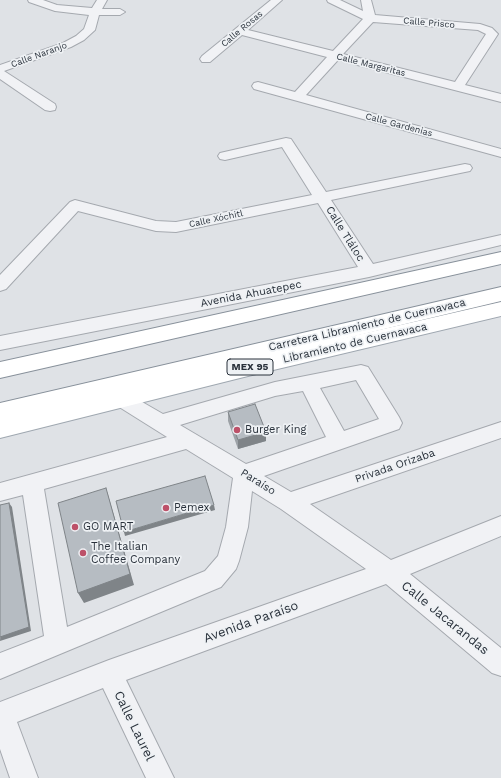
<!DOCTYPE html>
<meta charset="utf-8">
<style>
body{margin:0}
canvas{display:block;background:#dfe2e6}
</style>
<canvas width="501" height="778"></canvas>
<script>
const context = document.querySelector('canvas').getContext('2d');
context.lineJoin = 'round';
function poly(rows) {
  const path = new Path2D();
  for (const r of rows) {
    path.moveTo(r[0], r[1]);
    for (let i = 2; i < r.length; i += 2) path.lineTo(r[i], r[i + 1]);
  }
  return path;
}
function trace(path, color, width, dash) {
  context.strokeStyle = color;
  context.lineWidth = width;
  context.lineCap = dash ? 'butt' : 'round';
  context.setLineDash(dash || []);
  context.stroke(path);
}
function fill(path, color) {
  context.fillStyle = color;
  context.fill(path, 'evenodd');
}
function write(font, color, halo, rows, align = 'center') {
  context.font = font + ' "Work Sans",sans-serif';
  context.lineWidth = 3.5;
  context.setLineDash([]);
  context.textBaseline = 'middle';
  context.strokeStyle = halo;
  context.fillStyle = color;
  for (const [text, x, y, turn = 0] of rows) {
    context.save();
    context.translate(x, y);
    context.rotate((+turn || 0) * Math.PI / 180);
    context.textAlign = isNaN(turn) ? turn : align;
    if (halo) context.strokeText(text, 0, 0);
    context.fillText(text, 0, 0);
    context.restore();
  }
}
const minor = poly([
 [28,0,43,0,57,5,92,8,97,0,107,0,102,9,120,9,125,12,120,15,99,15,95,30,84,40,71,47,4,71,55,104,56,107,55,110,50,111,45,110,0,79,0,65,63,43,76,36,84,29,89,15,55,11,29,2,28,0],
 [271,0,282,0,248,30,333,51,363,19,328,2,327,0,340,0,363,11,361,0,371,0,375,15,480,24,492,28,498,34,465,85,501,94,501,102,338,60,306,95,501,149,501,157,254,89,252,86,254,83,258,82,295,92,327,57,242,35,210,62,202,62,200,59,202,56,271,0],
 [373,22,478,30,486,34,455,82,343,54,373,22],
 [286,138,291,139,326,192,465,164,470,165,472,168,470,171,465,172,331,200,373,264,501,235,501,245,369,277,0,350,0,336,358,267,318,203,176,232,156,231,78,211,6,289,0,291,0,275,70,202,75,200,156,221,176,222,312,195,282,147,225,160,220,159,218,156,220,153,286,138],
 [361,365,368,367,399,417,402,423,399,429,264,476,291,492,501,422,501,438,310,504,391,560,501,516,501,536,410,574,501,648,501,676,492,673,386,584,126,680,174,778,146,778,103,688,17,722,38,778,10,778,0,749,0,702,109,660,366,569,281,509,252,491,248,527,239,561,236,569,221,587,0,679,0,653,44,636,23,495,0,501,0,483,167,437,116,405,113,400,116,395,123,392,130,395,163,414,275,382,361,365],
 [356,380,379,419,344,431,320,388,356,380],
 [303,391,326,437,246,464,180,425,275,396,303,391],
 [186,449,233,478,226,527,218,556,205,571,67,627,44,489,186,449]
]);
const major = poly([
 [501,302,501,316,248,376,0,438,0,420,248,360,501,302]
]);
const highway = poly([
 [501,252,501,264,0,378,0,362,501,252],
 [501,287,501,301,0,421,0,403,501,287]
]);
trace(minor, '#a5a9af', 2);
trace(major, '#9fa7b0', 2);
trace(highway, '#88919b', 2);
fill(minor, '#f1f2f5');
fill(major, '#fff');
fill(highway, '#fff');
fill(poly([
 [228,412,266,441,238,449,228,421]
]), '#9da2a7');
fill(poly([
 [266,432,266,441,238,449,238,440],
 [106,488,134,585,84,603,78,593],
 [9,503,12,507,31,631,0,641],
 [214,505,215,510,125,536,124,532]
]), '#7f8488');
const building = poly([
 [255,404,266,432,238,440,228,412,255,404],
 [205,476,214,505,124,532,116,501,205,476],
 [106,488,130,574,78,593,58,503,106,488],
 [9,503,29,627,0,637,0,505,9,503]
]);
fill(building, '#b6bcc2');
trace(building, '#7f8488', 1);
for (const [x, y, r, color] of [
 [237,430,4,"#bd5169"],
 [166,508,4,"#bd5169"],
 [75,527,4,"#bd5169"],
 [83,553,4,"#bd5169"]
]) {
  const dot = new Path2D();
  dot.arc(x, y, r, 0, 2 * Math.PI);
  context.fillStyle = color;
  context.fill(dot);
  trace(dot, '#eef1f4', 1.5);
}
write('9px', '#29313b', '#eef1f4', [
 ["Calle Prisco",429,23,5],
 ["Calle Rosas",242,29,-40],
 ["Calle Naranjo",39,55,-20],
 ["Calle Margaritas",371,65,14],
 ["Calle Gardenias",399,125,15],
 ["Calle Xóchitl",216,219,-12]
]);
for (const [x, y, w] of [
 [250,367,46]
]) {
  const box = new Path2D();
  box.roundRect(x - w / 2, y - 8, w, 16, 3);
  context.fillStyle = '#eef1f4';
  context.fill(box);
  trace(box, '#29313b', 1);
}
write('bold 10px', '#29313b', null, [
 ["MEX 95",250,367]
]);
write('11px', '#29313b', '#eef1f4', [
 ["Calle Tláloc",345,234,58],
 ["Avenida Ahuatepec",251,294,-11],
 ["Carretera Libramiento de Cuernavaca",367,325,-13],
 ["Libramiento de Cuernavaca",355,343,-13],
 ["Privada Orizaba",395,466,-19],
 ["Paraíso",258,482,32]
]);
write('11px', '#29313b', '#eef1f4', [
 ["Burger King",245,430],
 ["Pemex",174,508],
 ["GO MART",83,527],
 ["The Italian",91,547],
 ["Coffee Company",91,560]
], 'left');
write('13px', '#29313b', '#eef1f4', [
 ["Calle Jacarandas",445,618,39],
 ["Avenida Paraíso",251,622,-20],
 ["Calle Laurel",134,726,64]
]);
</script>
